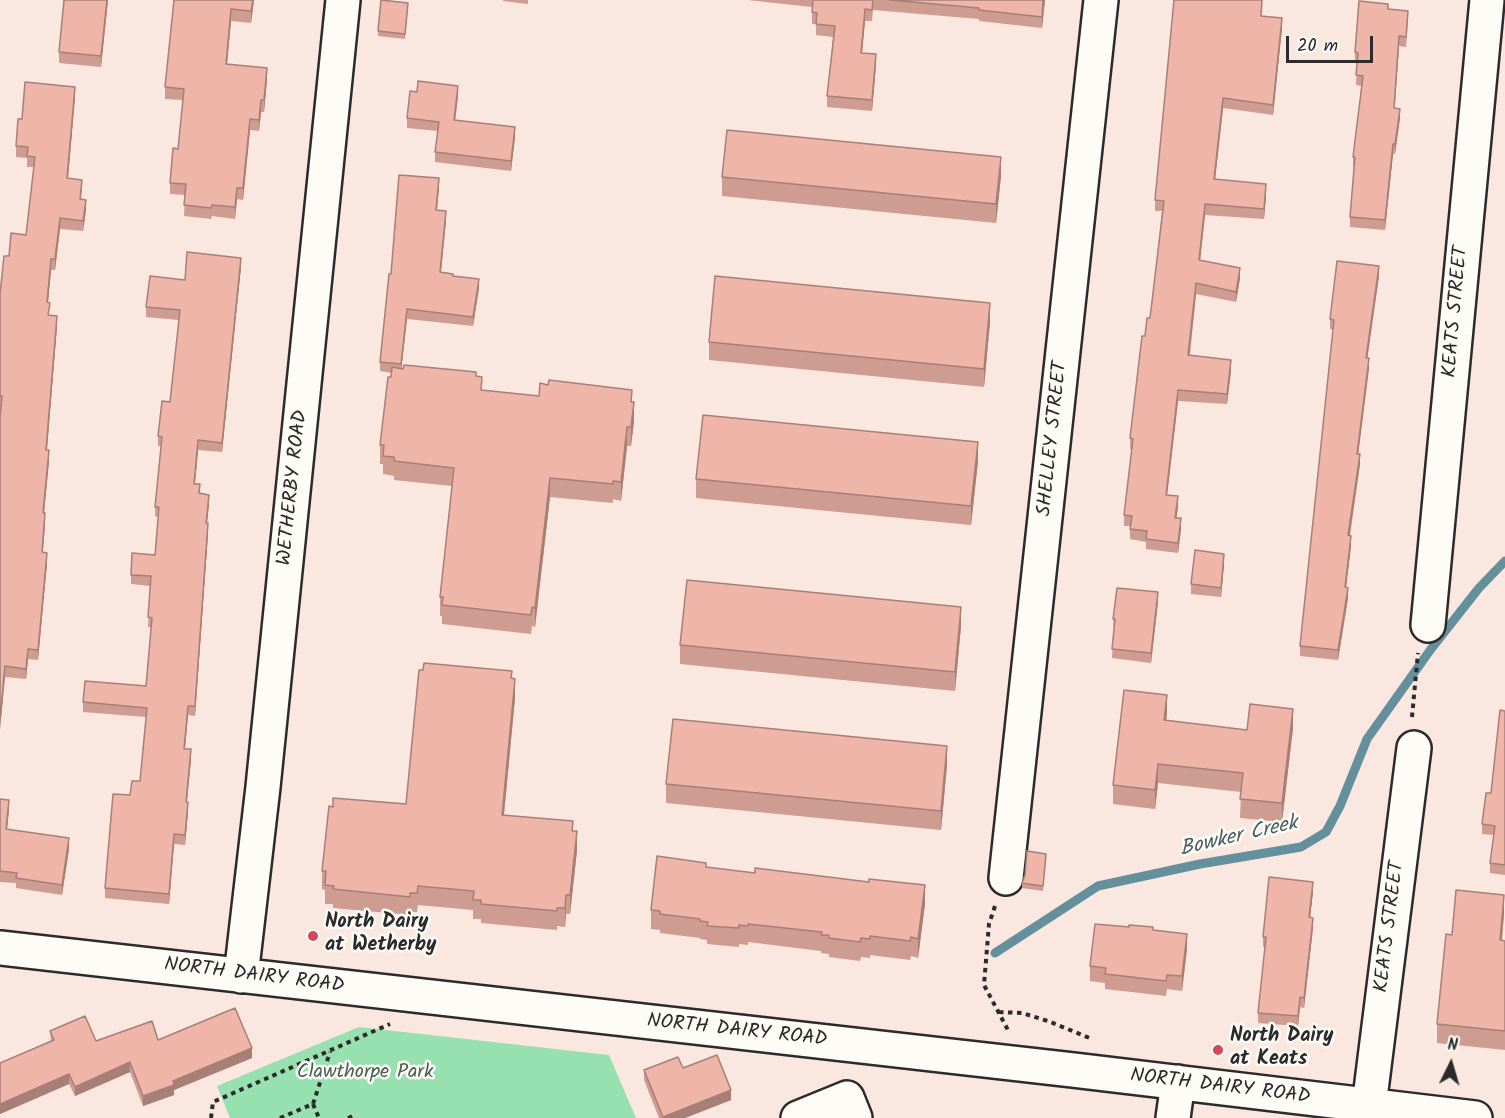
<!DOCTYPE html>
<style>
body{margin:0}
#map{position:relative;width:1505px;height:1118px;overflow:hidden;background:#f9e7e0;font-family:Kalam,sans-serif}
canvas{display:block}
.north{position:absolute;left:1421px;top:1034px;width:60px;height:60px;-webkit-text-stroke:4px #fdfcf7;paint-order:stroke;rotate:5deg;font-size:16px;font-weight:700;line-height:24px;text-align:center;color:#2b2b2b}
.north::after{content:'';display:block;margin:auto;width:21px;height:27px;background:#2b2b2b;clip-path:polygon(50% 0,100% 100%,50% 72%,0 100%)}
.scale{position:absolute;left:1286px;top:36px;width:87px;height:27px;box-sizing:border-box;border:3px solid #2b2b2b;border-top:0;padding-left:8px;font-size:18px;line-height:21px;white-space:nowrap;color:#2b2b2b;-webkit-text-stroke:4px #fdfcf7;paint-order:stroke}
</style>
<div id="map">
<canvas width="1505" height="1118"></canvas>
<div class="north">N</div>
<div class="scale">20 m</div>
</div>
<script>
const context = document.querySelector('canvas').getContext('2d');
context.lineJoin = 'round';
function fill(path, color) {
  context.fillStyle = color;
  context.fill(path, 'evenodd');
}
function poly(rows) {
  const path = new Path2D();
  for (const r of rows) {
    path.moveTo(r[0], r[1]);
    for (let i = 2; i < r.length; i += 2) path.lineTo(r[i], r[i + 1]);
  }
  return path;
}
function trace(path, color, width, dash) {
  context.strokeStyle = color;
  context.lineWidth = width;
  context.lineCap = dash ? 'butt' : 'round';
  context.setLineDash(dash || []);
  context.stroke(path);
}
function write(font, color, halo, rows, align = 'center') {
  context.font = font + ' Kalam,sans-serif';
  context.lineWidth = 5;
  context.setLineDash([]);
  context.textBaseline = 'middle';
  context.strokeStyle = halo;
  context.fillStyle = color;
  for (const [text, x, y, turn = 0] of rows) {
    context.save();
    context.translate(x, y);
    context.rotate((+turn || 0) * Math.PI / 180);
    context.textAlign = isNaN(turn) ? turn : align;
    if (halo) context.strokeText(text, 0, 0);
    context.fillText(text, 0, 0);
    context.restore();
  }
}
fill(poly([
 [359,1027,609,1055,636,1118,230,1118,217,1086]
]), '#97e0af');
trace(poly([
 [995,953,1098,886,1200,864,1301,847,1326,832,1340,806,1367,739,1431,649,1479,588,1505,561]
]), '#63909c', 9);
const minor = poly([
 [1428,625,1487,0],
 [1006,878,1101,0],
 [0,948,1073,1070,1475,1118],
 [241,976,263,787,343,0],
 [1369,1106,1414,748],
 [798,1118,847,1098,855,1118],
 [1173,1118,1178,1082]
]);
trace(minor, '#2b2b2b', 38);
trace(poly([
 [1412,717,1418,653],
 [995,906,989,924,984,985,1009,1032],
 [999,1012,1022,1013,1048,1021,1092,1039],
 [313,1104,319,1118],
 [211,1118,213,1102,390,1024],
 [280,1118,313,1104,330,1052],
 [348,1118,355,1115]
]), '#2b2b2b', 4, [4.5, 4.5]);
trace(minor, '#fdfcf7', 33);
fill(poly([
 [108,0,101,67,59,63,59,52],
 [174,0,254,0,251,23,231,21,227,64,267,79,264,112,261,112,259,131,250,130,243,200,237,199,235,219,212,216,211,219,184,216,185,195,170,194,170,183,178,149,183,100,165,99,165,87],
 [503,0,528,0,528,4,503,1],
 [747,0,1045,0,1042,28,979,21,979,19,873,10,872,21,865,21,862,53,876,65,872,111,827,107,827,96,833,37,816,35,816,24,812,24,812,7],
 [408,8,405,39,378,36,378,31],
 [1388,9,1408,21,1406,47,1399,46,1394,108,1400,118,1395,154,1393,154,1385,230,1350,227,1350,217,1354,167,1353,167,1353,157,1362,86,1356,85,1357,63,1355,62,1355,52],
 [1262,16,1282,28,1273,115,1223,108,1215,179,1266,195,1264,219,1205,215,1200,260,1240,278,1236,302,1196,294,1190,355,1231,371,1227,404,1178,401,1167,495,1178,507,1176,518,1181,529,1178,553,1146,549,1146,542,1130,539,1130,526,1124,526,1124,515,1132,449,1130,449,1130,438,1145,336,1150,318,1162,211,1155,211,1155,200],
 [458,96,455,120,515,137,511,171,435,162,435,152,438,131,407,128,407,118],
 [75,97,68,178,82,190,81,199,86,210,83,231,60,229,55,270,51,270,48,302,49,315,57,326,47,450,49,461,44,513,45,523,43,552,47,563,38,660,28,659,26,679,5,677,1,407,0,407,0,294,9,256,26,235,34,167,27,167,27,158,16,157,16,146],
 [1001,176,996,223,722,196,722,177],
 [439,188,437,210,446,220,441,272,453,276,479,288,473,326,407,319,401,368,476,376,482,390,539,396,632,402,634,421,631,446,627,446,621,501,613,499,613,503,550,497,535,627,532,626,531,634,442,624,442,616,440,616,440,597,452,486,394,480,394,476,383,474,383,464,380,464,380,445,392,373,380,371,380,362,391,274],
 [241,267,222,452,198,450,195,484,200,493,209,504,207,523,208,533,195,716,188,715,185,749,191,759,187,802,188,812,185,845,174,844,169,904,105,898,105,888,130,795,140,781,146,717,83,712,83,702,146,686,152,627,148,627,150,586,131,584,131,575,155,555,159,517,155,516,155,507,161,446,158,446,158,436,170,402,179,320,146,317,146,307,185,280],
 [1379,276,1367,358,1369,368,1358,454,1360,464,1350,536,1351,546,1346,587,1348,598,1338,660,1300,656,1300,646,1333,330,1330,329,1330,319],
 [990,322,984,387,709,360,709,342],
 [978,461,971,525,696,498,696,479],
 [1224,564,1221,597,1191,594,1191,584],
 [1158,602,1151,663,1112,658,1114,629,1113,619],
 [961,626,955,691,680,664,680,645],
 [512,678,515,698,504,815,573,831,577,850,570,914,566,914,565,927,557,926,557,930,481,923,481,919,473,919,473,910,418,905,417,912,410,912,410,915,333,908,333,904,325,904,325,890,322,889,322,871,406,804],
 [1505,711,1505,875,1490,873,1490,863,1494,835,1482,834,1482,824,1491,793],
 [1167,714,1166,720,1247,730,1293,728,1282,822,1240,818,1241,792,1158,783,1155,809,1113,804,1113,785],
 [947,765,941,830,666,803,666,784],
 [0,799,9,810,7,829,69,849,62,895,16,888,16,883,0,882],
 [1046,859,1043,891,1022,888,1022,883,1025,875],
 [706,867,925,904,918,958,911,956,910,960,870,955,870,958,861,957,860,961,829,957,829,954,821,953,821,951,748,942,748,945,739,944,739,947,707,944,707,940,700,939,700,938,660,933,660,930,651,929,651,910],
 [1313,892,1310,918,1313,928,1304,1008,1300,1007,1298,1026,1258,1023,1258,1013,1265,947,1263,947,1263,937],
 [1504,914,1502,940,1505,941,1505,1050,1437,1043,1437,1024,1452,935],
 [1153,930,1187,949,1182,991,1167,989,1166,996,1105,989,1105,983,1090,981,1090,966],
 [50,1031,96,1041,158,1040,252,1058,174,1090,174,1095,143,1106,130,1072,75,1096,69,1084,0,1114,0,1063,51,1041],
 [683,1068,731,1100,685,1118,659,1118,644,1080,644,1070]
]), '#ce9c91');
fill(poly([
 [107,0,108,0,101,67,101,56],
 [253,0,254,0,251,23,251,11],
 [1043,0,1045,0,1042,28,1042,17],
 [231,9,231,21,226,75,226,64],
 [865,9,865,21,861,64,861,53],
 [1282,18,1282,28,1273,115,1273,105],
 [1399,36,1399,46,1394,118,1394,108],
 [876,54,876,65,872,111,872,100],
 [267,68,267,79,264,112,264,100],
 [458,86,458,96,454,130,454,120],
 [75,87,75,97,67,189,67,178],
 [1223,98,1223,108,1214,190,1214,179],
 [261,100,261,112,259,131,259,120],
 [1400,109,1400,118,1395,154,1395,144],
 [250,119,250,130,243,200,243,188],
 [515,127,515,137,511,171,511,161],
 [1393,144,1393,154,1385,230,1385,220],
 [1001,157,1001,176,996,223,996,204],
 [439,178,439,188,436,219,436,210],
 [1266,184,1266,195,1264,219,1264,209],
 [237,188,237,199,235,219,235,207],
 [86,200,86,210,83,231,83,221],
 [1205,204,1205,215,1199,271,1199,260],
 [446,211,446,220,440,282,440,272],
 [60,218,60,229,55,270,55,259],
 [241,258,241,267,222,452,222,443],
 [51,259,51,270,47,313,47,302],
 [1379,266,1379,276,1366,368,1366,358],
 [1240,268,1240,278,1236,302,1236,292],
 [479,279,479,288,473,326,473,317],
 [1196,283,1196,294,1188,366,1188,355],
 [990,303,990,322,984,387,984,369],
 [407,309,407,319,401,373,401,364],
 [57,316,57,326,46,460,46,450],
 [1369,358,1369,368,1357,464,1357,454],
 [1231,360,1231,371,1227,404,1227,394],
 [1178,390,1178,401,1166,505,1166,495],
 [634,402,634,421,631,446,631,427],
 [627,427,627,446,621,501,621,482],
 [198,440,198,450,194,494,194,484],
 [978,442,978,461,971,525,971,506],
 [49,450,49,461,43,523,43,513],
 [1360,454,1360,464,1348,545,1348,535],
 [550,478,550,497,535,627,535,608],
 [209,495,209,504,206,533,206,523],
 [1178,496,1178,507,1175,528,1175,518],
 [45,513,45,523,42,562,42,552],
 [1181,518,1181,529,1178,553,1178,543],
 [208,523,208,533,195,716,195,706],
 [1351,536,1351,546,1345,597,1345,587],
 [47,553,47,563,38,660,38,650],
 [1224,554,1224,564,1221,597,1221,588],
 [1348,588,1348,598,1338,660,1338,650],
 [1158,592,1158,602,1151,663,1151,653],
 [961,607,961,626,955,691,955,672],
 [28,649,28,659,26,679,26,669],
 [5,666,5,677,0,730,0,720],
 [515,679,515,698,502,834,502,815],
 [1167,695,1167,714,1164,739,1164,720],
 [188,706,188,715,184,758,184,749],
 [1293,709,1293,728,1282,822,1282,803],
 [947,746,947,765,941,830,941,811],
 [191,749,191,759,186,811,186,802],
 [1158,764,1158,783,1155,809,1155,790],
 [9,800,9,810,6,839,6,829],
 [188,802,188,812,185,845,185,835],
 [577,831,577,850,570,914,570,895],
 [174,834,174,844,169,904,169,894],
 [69,838,69,849,62,895,62,885],
 [1313,882,1313,892,1309,927,1309,917],
 [925,885,925,904,918,958,918,939],
 [566,895,566,914,565,927,565,908],
 [1504,895,1504,914,1500,959,1500,940],
 [1313,918,1313,928,1304,1008,1304,998],
 [1187,934,1187,949,1182,991,1182,976],
 [1300,997,1300,1007,1298,1026,1298,1016],
 [252,1048,252,1058,174,1090,174,1095,143,1106,143,1096,173,1081],
 [130,1062,130,1072,75,1096,75,1087],
 [69,1074,69,1084,0,1114,0,1104],
 [731,1090,731,1100,685,1118,663,1118,663,1117]
]), '#a77f76');
const building = poly([
 [64,0,107,0,101,56,59,52,64,0],
 [174,0,253,0,251,11,231,9,226,64,267,68,264,100,261,100,259,120,250,119,243,188,237,188,235,207,212,205,211,208,184,205,186,184,170,183,173,148,178,149,184,89,165,87,174,0],
 [381,0,408,3,405,34,378,31,381,0],
 [813,0,873,0,872,10,865,9,861,53,876,54,872,100,827,96,835,26,816,24,817,13,812,12,813,0],
 [890,0,1043,0,1042,17,979,10,979,8,890,0],
 [1174,0,1262,0,1261,16,1282,18,1273,105,1223,98,1214,179,1266,184,1264,209,1205,204,1199,260,1240,268,1236,292,1196,283,1188,355,1231,360,1227,394,1178,390,1166,495,1178,496,1175,518,1181,518,1178,543,1146,539,1147,531,1130,529,1132,516,1124,515,1133,439,1130,438,1142,336,1145,336,1147,318,1150,318,1164,201,1155,200,1174,0],
 [1359,1,1388,4,1388,9,1408,11,1406,37,1399,36,1394,108,1400,109,1395,144,1393,144,1385,220,1350,217,1355,157,1353,157,1363,76,1356,75,1358,53,1355,52,1359,1],
 [418,81,458,86,454,120,515,127,511,161,435,152,439,122,407,118,410,91,417,92,418,81],
 [25,82,75,87,67,178,82,180,80,199,86,200,83,221,60,218,55,259,51,259,47,302,50,303,48,315,57,316,46,450,49,450,43,513,45,513,42,552,47,553,38,650,28,649,26,669,5,666,0,720,0,418,2,396,0,396,0,294,4,256,9,256,11,233,26,235,35,157,27,156,28,147,16,146,18,119,22,119,25,82],
 [727,130,1001,157,996,204,722,177,727,130],
 [399,175,439,178,436,210,446,211,440,272,453,274,453,276,479,279,473,317,407,309,401,364,380,362,389,274,391,274,399,175],
 [187,252,241,258,222,443,198,440,194,484,200,484,199,493,209,495,206,523,208,523,195,706,188,706,184,749,191,749,186,802,188,802,185,835,174,834,169,894,105,888,113,794,130,795,132,781,140,781,147,708,83,702,85,681,146,686,152,618,148,617,151,576,131,575,132,553,155,555,159,507,155,507,162,437,158,436,162,401,170,402,180,310,146,307,150,276,185,280,187,252],
 [1337,261,1379,266,1366,358,1369,358,1357,454,1360,454,1348,535,1351,536,1345,587,1348,588,1338,650,1300,646,1334,320,1330,319,1337,261],
 [715,276,990,303,984,369,709,342,715,276],
 [404,365,476,372,476,376,482,377,481,390,539,396,540,383,548,385,549,380,632,390,631,402,634,402,631,427,627,427,621,482,613,481,613,484,550,478,535,608,532,607,531,615,442,605,443,597,440,597,454,468,394,461,394,457,383,456,384,445,380,445,388,377,391,377,392,367,403,369,404,365],
 [703,415,978,442,971,506,696,479,703,415],
 [1195,550,1224,554,1221,588,1191,584,1195,550],
 [687,580,961,607,955,672,680,645,687,580],
 [1117,588,1158,592,1151,653,1112,649,1115,619,1113,619,1117,588],
 [424,663,512,671,511,678,515,679,502,815,573,821,572,831,577,831,570,895,566,895,565,908,557,908,557,911,481,904,481,900,473,900,474,891,418,886,417,893,410,893,410,897,333,889,334,886,325,885,326,871,322,871,329,806,333,807,333,798,406,804,419,670,423,670,424,663],
 [1124,690,1167,695,1164,720,1247,730,1250,704,1293,709,1282,803,1240,799,1243,773,1158,764,1155,790,1113,785,1124,690],
 [1500,710,1505,711,1505,865,1490,863,1495,826,1482,824,1486,793,1491,793,1500,710],
 [673,719,947,746,941,811,666,784,673,719],
 [0,799,9,800,6,829,69,838,62,885,16,878,17,873,0,871,0,799],
 [1027,851,1046,854,1043,886,1022,883,1025,875,1027,851],
 [657,856,706,863,706,867,755,873,755,868,869,882,869,879,925,885,918,939,911,937,910,941,870,936,870,939,861,938,860,942,829,938,829,935,821,935,822,932,748,924,748,926,739,925,739,928,707,926,708,922,700,921,700,919,660,914,660,911,651,910,657,856],
 [1269,877,1313,882,1309,917,1313,918,1304,998,1300,997,1298,1016,1258,1013,1266,937,1263,937,1269,877],
 [1456,890,1504,895,1500,940,1505,941,1505,1031,1437,1024,1446,934,1452,935,1456,890],
 [1095,924,1129,927,1129,925,1153,927,1153,930,1187,934,1182,976,1167,975,1166,981,1105,974,1106,968,1090,966,1095,924],
 [235,1008,252,1048,173,1081,174,1085,143,1096,130,1062,75,1087,69,1074,0,1104,0,1063,54,1040,50,1031,85,1016,96,1041,152,1021,158,1040,235,1008],
 [717,1055,731,1090,663,1117,644,1070,678,1057,683,1068,717,1055]
]);
fill(building, '#efb5a9');
trace(building, '#a77f76', 1.5);
for (const [x, y, r, color] of [
 [313,936,6,"#d1495b"],
 [1218,1050,6,"#d1495b"]
]) {
  const dot = new Path2D();
  dot.arc(x, y, r, 0, 2 * Math.PI);
  context.fillStyle = color;
  context.fill(dot);
  trace(dot, '#fdfcf7', 2);
}
write('20px', '#2b2b2b', '#fdfcf7', [
 ["KEATS STREET",1457,312,-85],
 ["SHELLEY STREET",1054,439,-84],
 ["WETHERBY ROAD",294,488,-84],
 ["KEATS STREET",1391,927,-83],
 ["NORTH DAIRY ROAD",254,977,7],
 ["NORTH DAIRY ROAD",737,1032,6],
 ["NORTH DAIRY ROAD",1220,1088,7]
]);
write('bold 20px', '#2b2b2b', '#fdfcf7', [
 ["North Dairy",325,924],
 ["at Wetherby",325,947],
 ["North Dairy",1230,1038],
 ["at Keats",1230,1061]
], 'left');
write('20px', '#4b6153', '#fdfcf7', [
 ["Clawthorpe Park",365,1074]
]);
write('italic 21px', '#475d64', '#fdfcf7', [
 ["Bowker Creek",1239,838,-13]
]);
</script>
